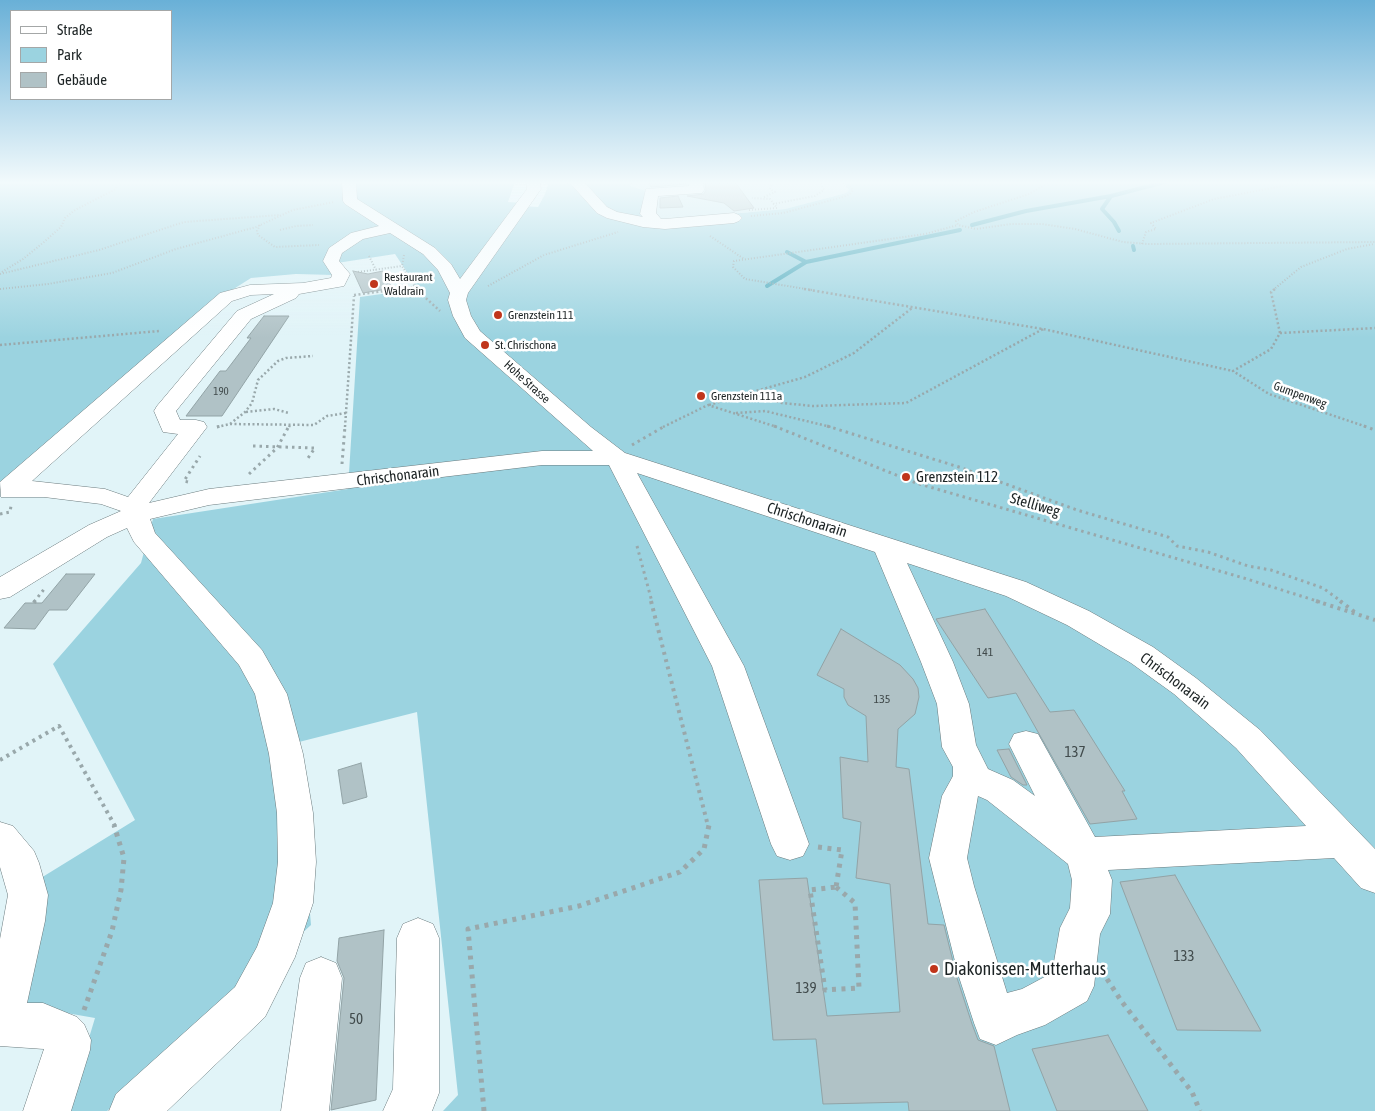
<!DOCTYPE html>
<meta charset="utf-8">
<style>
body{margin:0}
#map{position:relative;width:1375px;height:1111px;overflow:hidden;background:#e1f4f8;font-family:"Asap Condensed",sans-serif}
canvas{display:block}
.legend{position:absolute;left:10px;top:10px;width:162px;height:90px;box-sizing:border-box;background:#fff;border:1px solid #a4a7a7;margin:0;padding:6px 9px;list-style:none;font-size:15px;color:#1c2324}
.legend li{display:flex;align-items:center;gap:10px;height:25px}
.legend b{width:25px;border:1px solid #a4a7a7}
</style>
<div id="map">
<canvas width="1375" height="1111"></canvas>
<ul class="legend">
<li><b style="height:6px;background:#fff"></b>Straße</li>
<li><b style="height:14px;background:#9bd3e0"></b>Park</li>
<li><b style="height:14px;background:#b0c2c6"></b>Gebäude</li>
</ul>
</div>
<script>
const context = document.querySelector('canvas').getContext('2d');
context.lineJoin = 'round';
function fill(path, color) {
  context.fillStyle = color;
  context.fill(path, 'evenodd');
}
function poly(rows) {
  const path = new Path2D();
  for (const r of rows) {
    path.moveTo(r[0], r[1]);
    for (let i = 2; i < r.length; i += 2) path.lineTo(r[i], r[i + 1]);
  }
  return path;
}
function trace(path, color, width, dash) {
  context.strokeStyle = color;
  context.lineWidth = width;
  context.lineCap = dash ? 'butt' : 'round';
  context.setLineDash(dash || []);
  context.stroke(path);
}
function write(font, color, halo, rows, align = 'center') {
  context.font = font + ' "Asap Condensed",sans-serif';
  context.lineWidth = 5;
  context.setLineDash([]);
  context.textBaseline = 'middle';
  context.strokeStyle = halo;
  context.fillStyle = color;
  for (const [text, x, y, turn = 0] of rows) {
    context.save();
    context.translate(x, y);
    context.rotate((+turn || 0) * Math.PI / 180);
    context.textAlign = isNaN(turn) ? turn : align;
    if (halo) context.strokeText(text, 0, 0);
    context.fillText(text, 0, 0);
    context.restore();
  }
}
fill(poly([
 [633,182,842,182,849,190,846,193,785,209,663,220,644,214,630,186]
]), '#cee9ef');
fill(poly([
 [0,182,515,182,508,202,524,203,522,206,538,207,545,194,548,185,546,182,562,182,564,184,572,182,633,182,630,186,646,191,644,214,664,220,785,209,846,193,849,190,842,182,1375,182,1375,1111,443,1111,458,1095,417,712,295,743,311,925,107,1111,67,1111,95,1018,15,1004,36,881,135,820,53,664,141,563,153,519,348,489,360,297,418,289,395,254,337,263,338,255,354,239,340,240,328,256,333,275,296,274,251,278,221,297,6,483,0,484]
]), '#9bd3e0');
trace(poly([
 [1111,196,1102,209,1114,222,1119,231],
 [972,225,1026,211,1111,196,1165,182],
 [1133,246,1134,250],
 [787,252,806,262],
 [767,286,806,262,960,230]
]), '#4caabd', 4);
const building = poly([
 [649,182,687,182,687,184,651,187,649,182],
 [705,182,735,182,754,208,734,211,724,203,687,196,704,194,706,190,705,182],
 [678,196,683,207,660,208,660,198,678,196],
 [353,271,368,274,383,271,392,288,363,293,353,271],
 [264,316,289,316,222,416,186,416,220,371,226,371,251,338,247,338,264,316],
 [66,574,95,574,67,610,49,610,35,629,4,628,25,603,42,603,66,574],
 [985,609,1050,712,1074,710,1125,791,1122,791,1137,819,1090,824,1016,693,988,698,936,619,985,609],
 [841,629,900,665,913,679,918,688,919,697,915,714,898,729,896,767,909,769,928,924,944,925,957,978,972,1024,978,1040,994,1046,1010,1111,909,1111,908,1102,823,1104,816,1039,773,1040,759,880,807,878,827,1016,900,1012,890,884,856,878,861,822,843,818,840,757,868,762,866,716,848,705,844,697,844,689,817,675,841,629],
 [1009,749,1027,785,1023,785,1011,777,997,750,1009,749],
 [361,763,367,797,343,804,338,770,361,763],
 [1175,875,1261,1031,1177,1030,1120,882,1175,875],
 [384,930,376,1100,331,1110,344,978,337,961,339,938,384,930],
 [1108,1035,1148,1111,1057,1111,1032,1049,1108,1035]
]);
fill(building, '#b0c2c6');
trace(building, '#92a3a6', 1);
const minor = poly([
 [342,182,356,182,357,199,435,248,451,264,460,279,527,189,526,182,540,182,541,189,468,293,466,300,471,316,480,331,591,427,625,453,1026,582,1089,611,1153,647,1196,678,1260,730,1375,849,1375,893,1361,888,1334,858,1108,870,1112,880,1110,914,1100,934,1094,986,1087,1001,1045,1025,1017,1035,996,1045,980,1039,974,1023,959,977,929,858,942,796,953,776,953,767,942,747,937,704,921,662,875,552,637,473,744,666,809,844,803,856,790,860,777,856,771,844,712,666,609,465,542,465,209,505,150,519,155,533,262,650,287,694,303,754,313,813,316,862,313,903,295,957,265,1017,167,1111,109,1111,116,1094,235,987,257,947,273,903,278,862,277,813,269,754,255,694,239,665,134,542,127,528,107,537,10,597,0,599,0,577,89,525,121,511,101,504,44,497,1,497,0,482,220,293,250,285,303,283,331,278,332,275,323,261,329,248,351,233,379,226,345,204,343,201,342,182],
 [390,233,423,254,438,270,450,293,448,300,453,316,465,338,593,451,542,451,209,489,149,503,207,427,204,422,196,420,180,420,176,411,251,319,296,298,299,294,344,286,350,274,339,261,342,253,363,239,390,233],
 [274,294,237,311,157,406,154,411,163,432,178,434,128,497,105,489,32,481,232,301,251,295,274,294],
 [907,563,1006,596,1067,625,1131,663,1174,694,1236,748,1306,826,1095,837,1038,734,1026,731,1014,734,1009,744,1035,796,1013,780,988,769,976,745,969,704,953,662,907,563],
 [978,796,987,800,1068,864,1072,880,1070,908,1060,928,1052,973,1022,989,1007,993,974,886,967,858,978,796],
 [569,182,584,182,607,207,617,212,643,217,640,214,646,189,689,186,689,182,703,182,704,190,702,193,658,196,656,213,661,219,665,219,734,213,739,215,742,218,739,221,734,223,665,229,643,227,607,218,597,213,569,182],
 [0,822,13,826,34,851,39,863,48,895,45,921,27,1003,43,1003,77,1017,84,1024,91,1040,90,1050,71,1111,23,1111,44,1049,0,1046,0,939,8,895,0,867,0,822],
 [418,918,433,924,439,938,439,1093,432,1111,383,1111,393,1089,397,938,403,924,418,918],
 [321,957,336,963,342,978,329,1111,281,1111,300,978,306,963,321,957]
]);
trace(minor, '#6b7b7e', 1);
trace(poly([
 [792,182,794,183],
 [1050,182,1029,194,974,212,956,221,958,225,976,229,1011,224,1042,224,1075,229,1123,242,1147,244,1375,242],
 [764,197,775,192,770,189,773,182],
 [773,204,815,196,824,190,820,182],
 [749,210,777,208,770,199,752,198],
 [751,216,783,213,843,197,850,194,853,190,846,182],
 [260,225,257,231,258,235,275,247,319,245],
 [280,230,296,226,313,225],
 [710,236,744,259],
 [1142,244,1146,232,1156,229,1151,223,1214,199,1304,182],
 [404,255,402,266,417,290],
 [369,256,376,270],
 [2,272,23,259,44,242,61,227,65,218,75,210,116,189,117,184,120,182],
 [358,272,402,266],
 [0,274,99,250,184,222,280,215],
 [488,286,544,255,618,232],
 [0,289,48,284,112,273,176,249,256,227,293,210,334,202],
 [390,290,414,287],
 [812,290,745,279,733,267,734,261,925,234,958,225],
 [1273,290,1301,267,1347,249,1374,244]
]), '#99a8ab', 2, [1, 2]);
trace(poly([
 [416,289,440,311],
 [804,289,1043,329,1233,371],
 [1275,289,1271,292,1280,333,1271,349,1233,371,1269,394,1367,427],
 [354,295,399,289],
 [1280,333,1375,328],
 [0,345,159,331],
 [735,397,805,377,854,353,912,308],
 [728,399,762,396,782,403,813,406,906,403,1043,329],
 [709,405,729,399],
 [246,412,274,409,289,413],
 [736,413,765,411,831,427],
 [230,424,314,425,327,416,346,413],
 [217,427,230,424,245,412,252,403,258,380,278,361,286,358,313,356],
 [289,427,290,425],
 [345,427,354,296],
 [663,427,708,405,777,427]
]), '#99a8ab', 2.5, [2, 2.5]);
trace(poly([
 [774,426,916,483,1247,579,1320,602],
 [827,426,962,468,1077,510,1168,537,1177,546,1208,552,1248,566,1271,570,1323,588,1342,602],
 [1364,426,1375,430],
 [217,427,221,426],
 [632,445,665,426],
 [253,446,315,448,308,458],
 [342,464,345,426],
 [249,474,277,448,289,426],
 [188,482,184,481,200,456],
 [0,514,10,512,11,506],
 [637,546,652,602],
 [34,602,45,588]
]), '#99a8ab', 3, [2.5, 4]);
trace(poly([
 [651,601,708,826],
 [1316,601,1375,620],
 [1340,601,1356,613],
 [34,603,35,601],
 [0,760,59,726,115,826]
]), '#99a8ab', 4, [3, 4.5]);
trace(poly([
 [818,847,842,850,836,887],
 [836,887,855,903,859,988,825,990,810,890,836,887],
 [1107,979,1122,1002,1192,1092,1200,1111],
 [84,1010,112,931,121,890,124,858,114,825],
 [484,1111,468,929,579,906,680,872,704,849,709,825]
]), '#99a8ab', 5, [4, 5.5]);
fill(minor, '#fff');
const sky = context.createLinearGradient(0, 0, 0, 338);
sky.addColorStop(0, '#69b0d7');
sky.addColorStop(0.54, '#f2fafc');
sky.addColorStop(1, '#f2fafc00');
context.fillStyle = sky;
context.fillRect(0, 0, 1375, 338);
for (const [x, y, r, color] of [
 [374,284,5,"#c0351b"],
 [498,315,5,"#c0351b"],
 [485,345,5,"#c0351b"],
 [701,396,5,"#c0351b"],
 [906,477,5,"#c0351b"],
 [934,969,5,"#c0351b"]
]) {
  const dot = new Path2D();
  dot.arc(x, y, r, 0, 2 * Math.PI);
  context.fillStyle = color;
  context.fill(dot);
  trace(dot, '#fff', 2);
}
write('11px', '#414b4c', null, [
 ["190",221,392]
]);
write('12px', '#1c2324', '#fff', [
 ["Restaurant",384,277],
 ["Waldrain",384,291],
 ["Grenzstein 111",508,315],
 ["St. Chrischona",495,345],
 ["Grenzstein 111a",711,396]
], 'left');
write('12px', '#1c2324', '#fff', [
 ["Hohe Strasse",527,382,42],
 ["Gumpenweg",1300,395,20]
]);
write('12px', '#414b4c', null, [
 ["141",985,652],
 ["135",882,699]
]);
write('15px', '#1c2324', '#fff', [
 ["Chrischonarain",398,476,-7],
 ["Stelliweg",1035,505,16],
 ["Chrischonarain",807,520,18],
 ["Chrischonarain",1175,681,37]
]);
write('15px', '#1c2324', '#fff', [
 ["Grenzstein 112",916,477]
], 'left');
write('15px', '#414b4c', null, [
 ["137",1075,752],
 ["133",1184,956],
 ["139",806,988],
 ["50",356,1019]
]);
write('18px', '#1c2324', '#fff', [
 ["Diakonissen-Mutterhaus",944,969]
], 'left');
</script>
